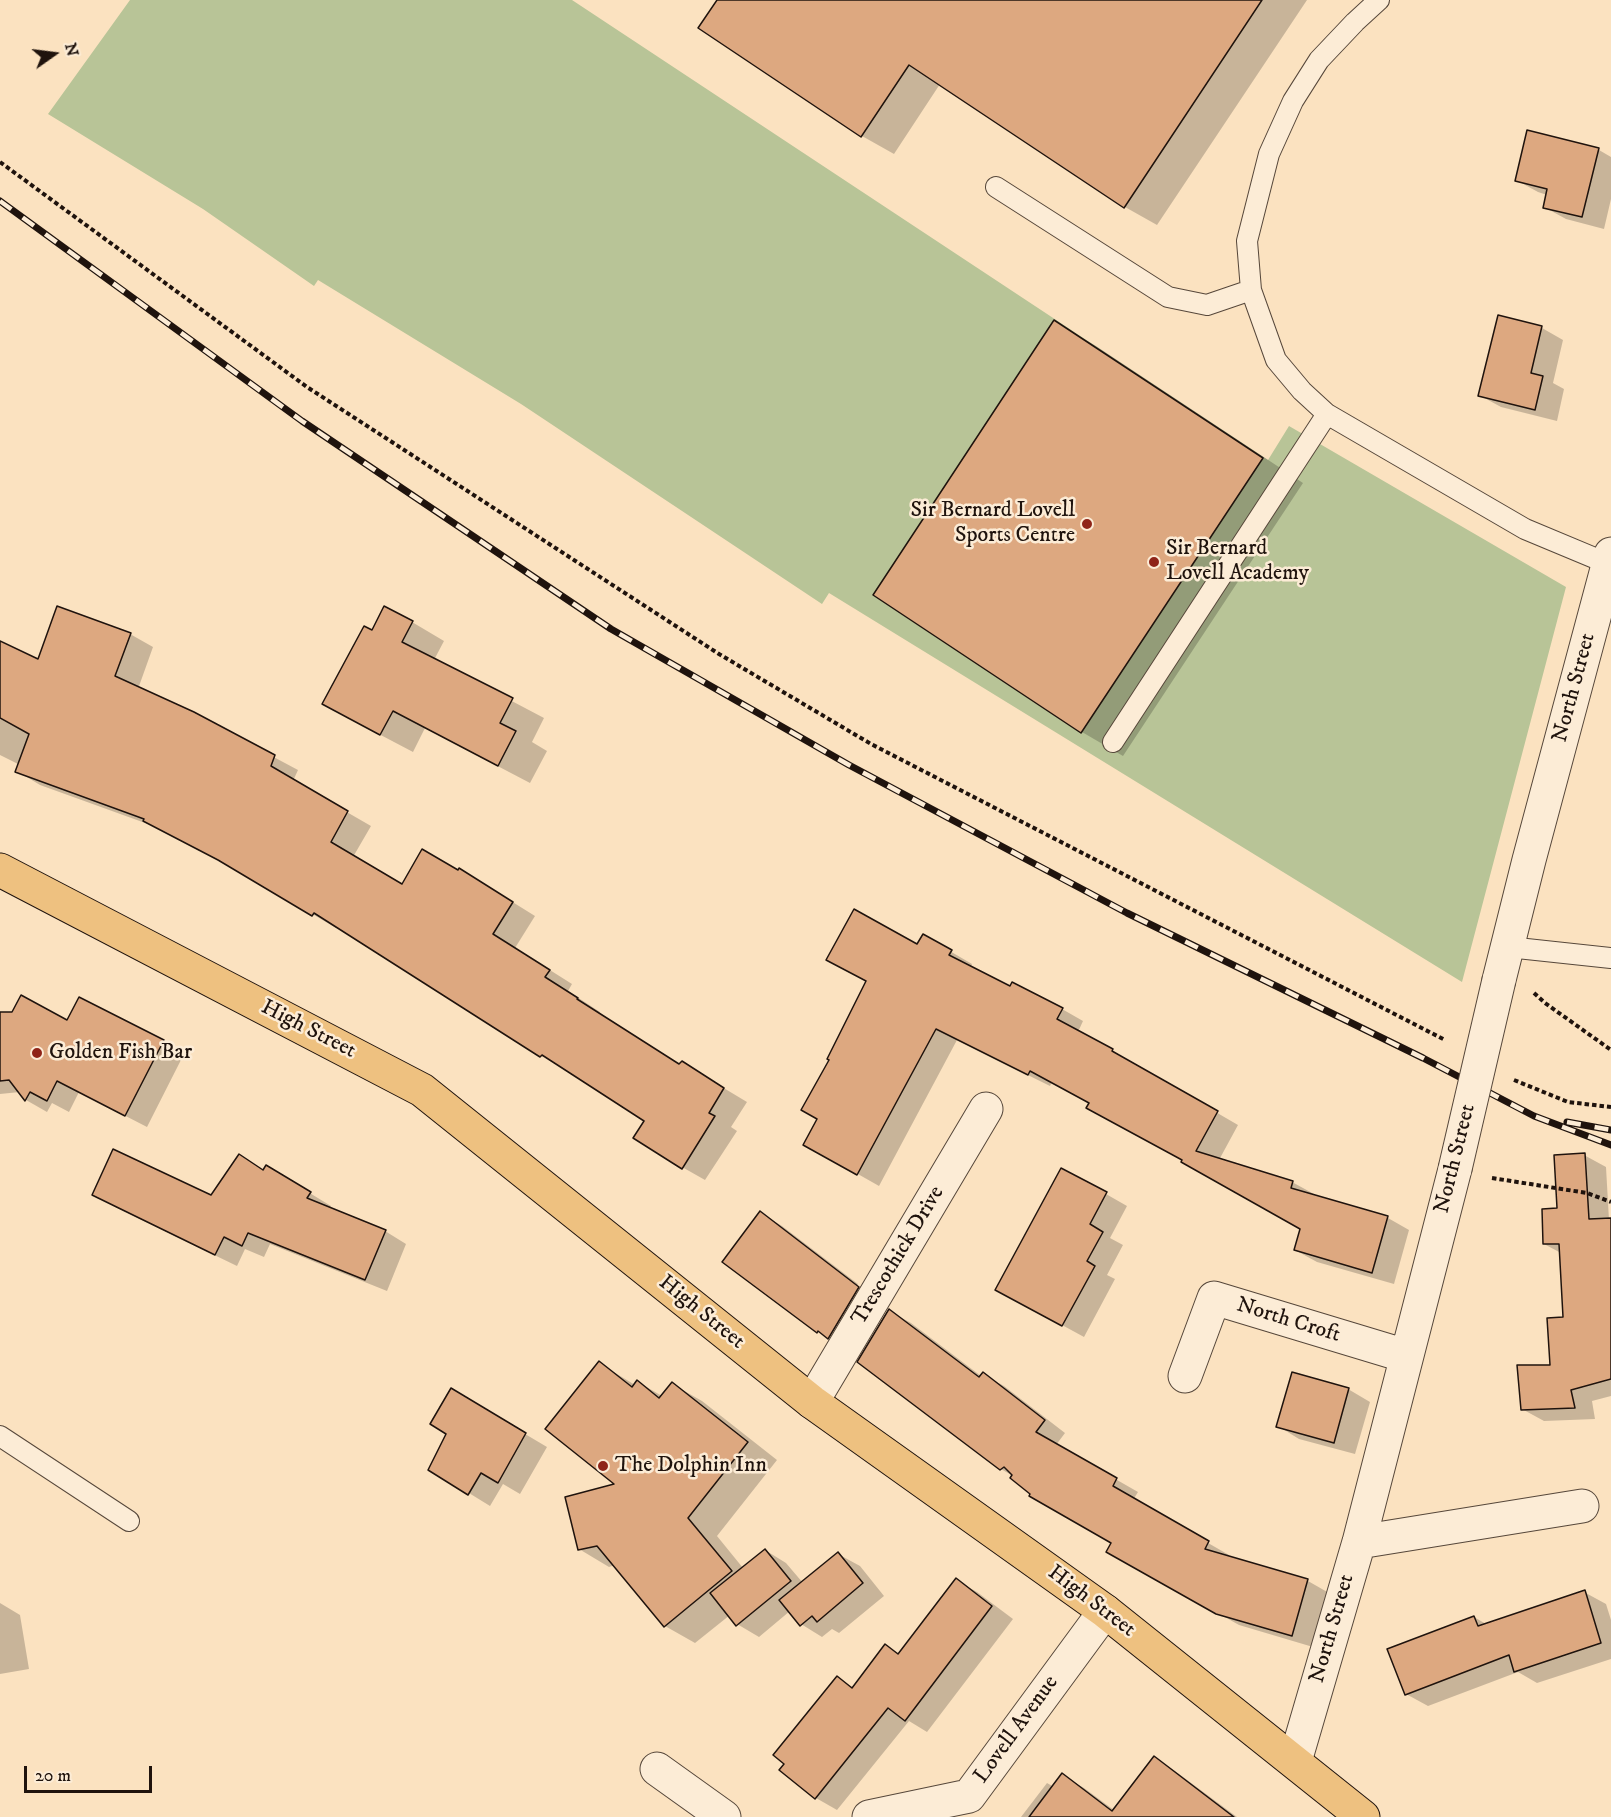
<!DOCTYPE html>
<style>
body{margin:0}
#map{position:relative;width:1611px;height:1817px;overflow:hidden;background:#fbe2c0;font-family:"IM FELL DW Pica",serif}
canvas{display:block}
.north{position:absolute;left:24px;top:24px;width:60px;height:60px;-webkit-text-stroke:4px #fcecd6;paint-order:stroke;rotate:76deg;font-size:16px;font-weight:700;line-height:24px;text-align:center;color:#1f130d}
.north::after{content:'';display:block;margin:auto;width:21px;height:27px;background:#1f130d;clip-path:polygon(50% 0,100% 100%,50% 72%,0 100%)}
.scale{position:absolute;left:24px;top:1766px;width:128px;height:27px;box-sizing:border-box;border:3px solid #1f130d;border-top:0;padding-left:8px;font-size:18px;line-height:21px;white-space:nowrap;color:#1f130d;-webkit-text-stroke:4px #fcecd6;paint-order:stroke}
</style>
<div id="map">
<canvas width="1611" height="1817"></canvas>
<div class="north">N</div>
<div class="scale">20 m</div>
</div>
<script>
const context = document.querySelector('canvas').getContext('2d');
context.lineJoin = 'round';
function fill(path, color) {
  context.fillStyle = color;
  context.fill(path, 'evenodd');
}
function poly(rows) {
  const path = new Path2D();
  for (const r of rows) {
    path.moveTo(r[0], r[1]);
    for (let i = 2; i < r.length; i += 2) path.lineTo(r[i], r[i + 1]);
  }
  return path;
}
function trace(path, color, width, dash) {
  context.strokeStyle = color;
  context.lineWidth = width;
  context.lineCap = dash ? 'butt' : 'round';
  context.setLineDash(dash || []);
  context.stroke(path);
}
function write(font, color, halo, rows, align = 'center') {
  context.font = font + ' "IM FELL DW Pica",serif';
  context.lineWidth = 5;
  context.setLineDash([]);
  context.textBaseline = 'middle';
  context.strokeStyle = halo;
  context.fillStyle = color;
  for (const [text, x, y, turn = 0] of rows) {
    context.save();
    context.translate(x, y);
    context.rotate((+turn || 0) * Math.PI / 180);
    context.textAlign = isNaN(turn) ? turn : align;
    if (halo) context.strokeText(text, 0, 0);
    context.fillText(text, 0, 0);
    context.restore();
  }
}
fill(poly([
 [130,0,572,0,1268,460,1289,426,1566,587,1462,982,829,593,822,604,521,404,318,280,314,286,203,209,48,114]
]), '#b8c497');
fill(poly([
 [719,0,1307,0,1157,225,1125,207,940,84,894,154,862,136,700,28],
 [1528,132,1599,150,1611,157,1611,199,1604,229,1566,219,1544,207,1547,195,1538,192,1516,180],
 [1055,322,1096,346,1303,483,1123,756,1082,732,875,594],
 [1542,328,1563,340,1553,383,1564,389,1557,421,1501,407,1479,395],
 [412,622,444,641,434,660,544,718,532,742,547,751,530,783,425,728,413,752,356,722,373,632],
 [130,634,153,647,138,689,193,714,298,770,293,781,371,826,353,857,402,886,482,883,535,916,515,948,572,984,568,991,600,1012,599,1014,681,1066,682,1063,747,1102,731,1127,737,1131,705,1180,682,1167,646,1121,337,926,336,928,238,870,159,828,40,785,17,771,20,765,0,755,0,641,39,661],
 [924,936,972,964,971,967,1011,988,1062,1009,1083,1021,1078,1032,1238,1125,1219,1160,1292,1182,1314,1194,1313,1196,1388,1218,1409,1230,1394,1284,1317,1262,1295,1250,1301,1228,1183,1160,1090,1103,1052,1082,1050,1086,957,1040,879,1186,805,1144],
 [0,1013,68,1022,163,1042,184,1054,147,1127,79,1092,69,1112,52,1103,47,1112,26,1100,20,1092,0,1094],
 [1584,1155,1606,1167,1609,1220,1611,1219,1611,1396,1592,1401,1595,1419,1544,1421,1522,1409,1552,1367,1565,1319,1561,1253,1544,1244],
 [239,1156,264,1171,267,1167,331,1206,329,1209,385,1231,406,1244,387,1291,270,1244,264,1257,245,1249,237,1266,115,1207,94,1195,212,1197],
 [1106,1194,1127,1206,1110,1238,1123,1245,1107,1275,1115,1279,1084,1337,1018,1301],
 [761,1213,782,1226,858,1284,827,1337,818,1331],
 [861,1286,879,1300,850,1350,830,1338],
 [889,1311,911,1323,981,1376,983,1374,1004,1386,1065,1433,1056,1445,1138,1492,1133,1500,1229,1555,1228,1557,1308,1581,1329,1593,1313,1647,1239,1625,1108,1551,1113,1543,1032,1493,1013,1476,1001,1469],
 [599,1363,635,1385,638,1382,662,1396,672,1384,702,1401,777,1460,717,1536,743,1568,765,1550,786,1563,803,1583,838,1554,860,1566,884,1596,839,1633,832,1629,822,1637,801,1624,790,1611,759,1637,737,1624,730,1615,695,1643,665,1626,615,1565,609,1567,579,1549,617,1485],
 [1348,1389,1370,1402,1355,1454,1299,1439,1278,1426],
 [451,1390,547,1447,520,1494,503,1484,490,1506,430,1469,448,1434],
 [956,1580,977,1592,1013,1619,927,1732,909,1721,837,1810,816,1798,786,1763,837,1678,854,1688,885,1646,900,1654],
 [1584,1592,1606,1604,1611,1620,1611,1659,1537,1683,1518,1672,1428,1706,1406,1694,1474,1617,1486,1624],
 [0,1603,20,1615,29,1669,0,1674],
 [1154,1758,1175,1771,1237,1817,1158,1817],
 [1062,1775,1084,1788,1122,1816,1021,1817,1047,1783,1054,1787]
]), '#0003');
const building = poly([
 [717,0,1262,0,1124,208,909,65,861,137,698,28,717,0],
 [1527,130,1599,148,1582,217,1543,208,1547,189,1515,181,1527,130],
 [1498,315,1542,326,1531,373,1543,376,1535,410,1478,396,1498,315],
 [1054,320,1263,458,1081,733,873,595,1054,320],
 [57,606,131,633,115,676,194,712,275,755,271,766,348,811,331,842,402,884,422,849,458,870,459,868,513,902,493,934,550,970,545,977,578,998,577,999,679,1064,682,1061,724,1088,709,1113,715,1116,682,1169,633,1138,644,1121,542,1055,540,1057,314,913,312,916,218,860,143,821,144,819,15,772,29,734,0,718,0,641,38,659,57,606],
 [384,606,413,621,402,642,513,698,500,723,516,731,498,766,393,711,380,735,322,704,364,626,372,630,384,606],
 [854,909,917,944,923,934,952,950,949,955,1010,986,1012,982,1063,1008,1057,1019,1113,1049,1112,1051,1218,1111,1196,1151,1293,1181,1291,1188,1388,1216,1372,1273,1294,1250,1300,1229,1181,1162,1182,1160,1086,1108,1089,1103,1030,1071,1028,1075,936,1029,857,1175,803,1145,817,1119,801,1110,829,1060,827,1059,866,981,826,960,854,909],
 [21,995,67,1020,79,997,164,1040,125,1116,57,1081,47,1101,30,1092,25,1101,9,1080,0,1081,0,1012,12,1012,21,995],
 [113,1149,211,1195,239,1154,263,1170,266,1165,311,1192,307,1198,386,1230,365,1280,248,1233,242,1246,224,1237,215,1255,92,1195,113,1149],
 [1585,1153,1589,1219,1611,1218,1611,1379,1571,1390,1575,1408,1521,1410,1517,1365,1550,1365,1547,1318,1563,1317,1559,1244,1543,1244,1542,1209,1557,1208,1554,1155,1585,1153],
 [1061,1168,1107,1192,1090,1224,1103,1232,1087,1261,1095,1266,1062,1326,995,1290,1061,1168],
 [760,1211,859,1287,828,1339,818,1331,817,1333,722,1262,760,1211],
 [889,1309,979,1377,983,1372,1045,1420,1036,1432,1117,1478,1113,1486,1209,1541,1205,1549,1308,1579,1292,1636,1216,1614,1106,1552,1111,1543,1029,1496,1030,1494,1010,1478,1012,1475,1004,1467,1000,1470,857,1362,889,1309],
 [599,1361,632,1387,637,1380,659,1398,672,1382,748,1442,688,1518,732,1571,664,1627,597,1546,578,1550,565,1497,614,1484,545,1429,599,1361],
 [1292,1372,1349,1388,1334,1443,1276,1427,1292,1372],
 [451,1388,526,1433,498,1483,481,1473,468,1495,428,1470,446,1434,430,1424,451,1388],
 [765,1549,791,1581,736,1626,710,1593,765,1549],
 [838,1552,863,1583,817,1622,812,1616,800,1626,779,1600,838,1552],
 [956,1578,992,1606,905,1721,888,1708,815,1799,779,1770,784,1764,773,1755,837,1676,852,1688,885,1644,898,1654,956,1578],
 [1585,1590,1601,1643,1514,1672,1509,1655,1405,1695,1387,1649,1474,1616,1478,1626,1585,1590],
 [1154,1756,1234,1817,1029,1817,1062,1773,1112,1811,1154,1756]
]);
fill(building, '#dda880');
trace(building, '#1f130d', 1.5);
const service = poly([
 [1379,0,1355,22,1319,60,1293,101,1269,154,1247,241,1251,290,1276,360,1302,391,1327,414,1525,529,1609,564],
 [996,187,1168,297,1207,305,1251,290],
 [1113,742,1327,414],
 [1508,947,1611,958],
 [0,1436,129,1521]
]);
const minor = poly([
 [1499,980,1529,860,1611,554],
 [1185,1376,1214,1298,1406,1356],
 [812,1402,986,1109],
 [1359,1542,1582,1506],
 [1295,1761,1359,1542,1455,1169],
 [657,1769,724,1817],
 [869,1817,969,1796,1105,1611]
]);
const primary = poly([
 [0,870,422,1090,812,1402,1105,1611,1363,1817]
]);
trace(service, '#56473a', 22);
trace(minor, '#56473a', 35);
trace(primary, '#1f130d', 35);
trace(poly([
 [0,162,307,387,719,654,871,744,1445,1040],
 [1534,993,1545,1003,1611,1050],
 [1514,1080,1568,1102,1611,1107],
 [1492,1178,1587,1193,1611,1202]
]), '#1f130d', 4, [4.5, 3]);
trace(service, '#fcecd6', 20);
trace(minor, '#fcecd6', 33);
trace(primary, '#eec180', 33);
const rail = poly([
 [0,201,302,421,611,629,849,765,1127,913,1423,1058,1534,1116,1611,1145],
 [1567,1122,1611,1130]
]);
trace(rail, '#1f130d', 7);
trace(rail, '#fcecd6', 4.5, [14]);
const minorBridge = poly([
 [1455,1169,1499,980]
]);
trace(minorBridge, '#56473a', 35, []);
trace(minorBridge, '#fcecd6', 33);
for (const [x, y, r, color] of [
 [1087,524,6,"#8f2418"],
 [1154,562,6,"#8f2418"],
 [37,1053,6,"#8f2418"],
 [603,1466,6,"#8f2418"]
]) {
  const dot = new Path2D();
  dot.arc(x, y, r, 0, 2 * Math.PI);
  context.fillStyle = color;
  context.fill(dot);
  trace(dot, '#fcecd6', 2);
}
write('22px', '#1f130d', '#fcecd6', [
 ["Sir Bernard Lovell",1075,511,"right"],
 ["Sports Centre",1075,536,"right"],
 ["Sir Bernard",1166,549],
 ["Lovell Academy",1166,574],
 ["Golden Fish Bar",49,1053],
 ["The Dolphin Inn",615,1466]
], 'left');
write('22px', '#1f130d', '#fcecd6', [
 ["North Street",1575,688,-75],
 ["High Street",308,1030,27],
 ["North Street",1456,1159,-76],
 ["Trescothick Drive",899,1256,-59],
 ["High Street",701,1313,39],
 ["North Croft",1288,1321,17],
 ["High Street",1091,1602,37],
 ["North Street",1333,1629,-74],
 ["Lovell Avenue",1017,1730,-54]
]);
</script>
